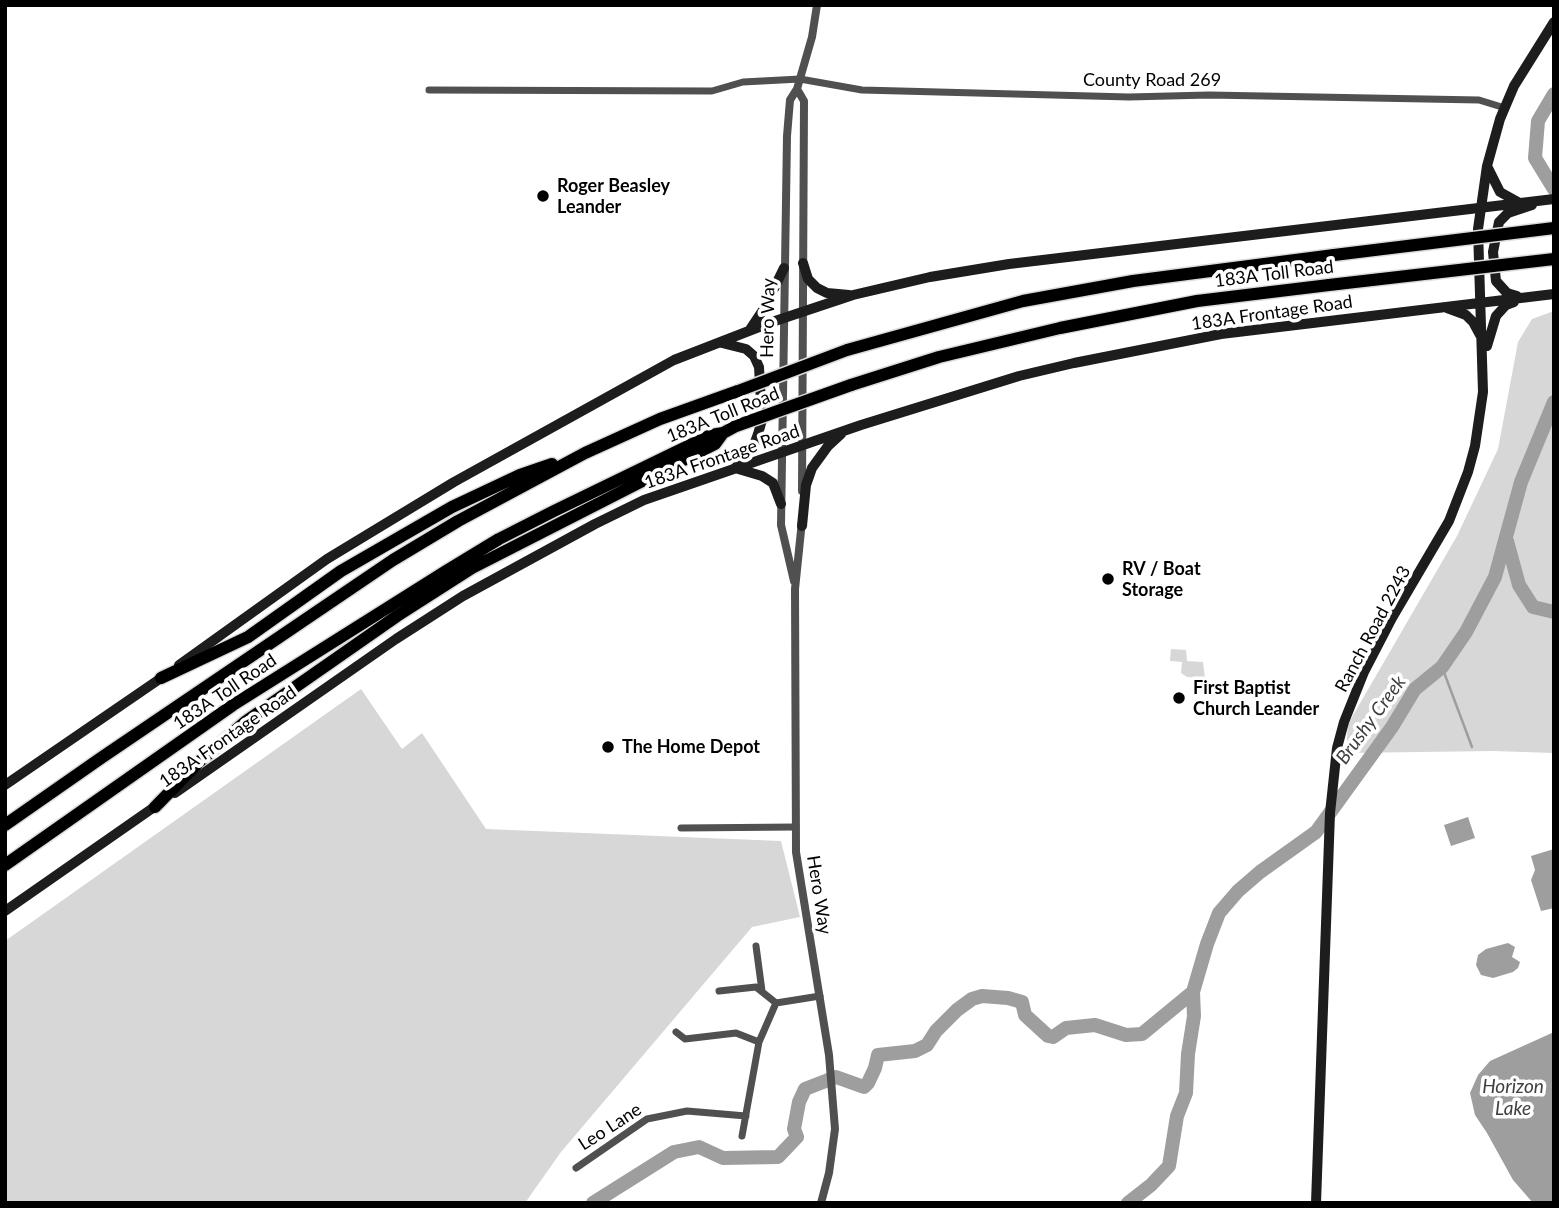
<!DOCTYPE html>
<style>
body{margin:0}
#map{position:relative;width:1559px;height:1208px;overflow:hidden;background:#fff;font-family:Lato,sans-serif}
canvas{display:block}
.frame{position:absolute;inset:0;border:7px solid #000;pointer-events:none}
</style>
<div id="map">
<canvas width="1559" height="1208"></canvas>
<div class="frame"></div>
</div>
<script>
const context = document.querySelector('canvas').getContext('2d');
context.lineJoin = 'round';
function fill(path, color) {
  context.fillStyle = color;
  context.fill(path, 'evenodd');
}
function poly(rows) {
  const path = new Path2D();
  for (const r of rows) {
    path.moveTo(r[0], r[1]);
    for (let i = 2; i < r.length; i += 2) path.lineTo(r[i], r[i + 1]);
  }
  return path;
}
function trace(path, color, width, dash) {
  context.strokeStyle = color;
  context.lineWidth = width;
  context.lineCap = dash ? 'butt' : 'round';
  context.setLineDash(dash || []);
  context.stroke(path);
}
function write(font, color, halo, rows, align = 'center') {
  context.font = font + ' Lato,sans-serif';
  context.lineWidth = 7;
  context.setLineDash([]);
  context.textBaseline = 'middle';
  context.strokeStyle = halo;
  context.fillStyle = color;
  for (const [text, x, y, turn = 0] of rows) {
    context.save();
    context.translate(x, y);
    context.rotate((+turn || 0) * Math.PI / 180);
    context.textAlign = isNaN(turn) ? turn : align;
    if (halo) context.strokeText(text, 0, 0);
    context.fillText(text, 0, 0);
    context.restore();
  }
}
fill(poly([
 [1554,311,1554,753,1493,751,1346,753,1348,724,1457,536,1498,449,1518,342,1532,319],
 [1171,649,1186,650,1187,661,1203,662,1205,678,1187,677,1181,673,1182,662,1170,661],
 [361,689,402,749,422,733,486,829,781,841,800,917,752,927,561,1152,525,1203,5,1201,5,941]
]), '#d7d7d7');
fill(poly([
 [1468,817,1475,838,1451,846,1444,825],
 [1554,849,1554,908,1541,911,1531,880,1535,870,1531,856],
 [1508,943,1515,947,1512,957,1520,962,1518,968,1513,972,1493,978,1481,975,1476,965,1478,955,1486,949],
 [1554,1032,1554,1203,1533,1203,1513,1180,1487,1133,1475,1115,1470,1093,1478,1075,1490,1061]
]), '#9e9e9e');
trace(poly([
 [1442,667,1472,747]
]), '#9e9e9e', 2.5);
trace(poly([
 [1554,94,1538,121,1535,158,1554,189],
 [1507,541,1519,585,1533,607,1554,612],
 [593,1203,674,1152,699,1147,723,1158,778,1157,797,1137,794,1129,799,1102,805,1089,836,1077,864,1087,868,1083,875,1068,878,1055,915,1051,927,1045,936,1031,957,1010,972,999,982,996,1008,998,1022,1002,1025,1015,1048,1036,1053,1037,1066,1028,1095,1025,1126,1035,1142,1034,1193,992],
 [1128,1203,1151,1185,1169,1166,1177,1116,1186,1093,1188,1054,1194,1016,1193,992,1207,944,1219,913,1238,891,1260,872,1316,832,1392,727,1415,689,1442,667,1466,632,1495,577,1521,482,1554,402]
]), '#9e9e9e', 14);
const motorway = poly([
 [847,350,1023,301,1133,281,1334,255],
 [851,385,939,357,1060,328,1197,301,1329,285],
 [161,678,248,637,341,571,452,507,520,475,552,464],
 [155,807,199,762,245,722,397,616,472,568,715,444,723,433],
 [5,825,101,758,393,560,458,521,585,453,660,419,738,391],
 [5,865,233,705,446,571,499,539,554,511,711,435,723,433,736,426]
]);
trace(motorway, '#dbdbdb', 15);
trace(poly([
 [429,90,712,91,743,82,800,79,862,90,1129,97,1209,95,1479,100,1505,108],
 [681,828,796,827],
 [756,946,762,991],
 [719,991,756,987,776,1003],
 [676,1032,685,1039,736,1033,759,1042],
 [742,1136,759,1042,776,1003,820,996],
 [576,1168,647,1119,687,1111,746,1116]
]), '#505050', 7);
trace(poly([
 [797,89,804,101,802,491],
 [802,521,795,589,796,852,829,1055,835,1129,829,1173,821,1203],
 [794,581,781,525,787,136,790,100,797,89,812,37,817,5]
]), '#505050', 8);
trace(poly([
 [1488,168,1500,192,1518,202],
 [803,263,808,279,817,288,827,293,849,295],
 [1517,296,1507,293,1496,281,1493,252,1499,222,1508,213,1532,205],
 [1447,308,1466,315,1473,322,1480,335],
 [749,331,765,307,784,268],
 [722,343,746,349,754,356,759,367,762,420,758,434,754,445,735,468],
 [1487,346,1496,316,1506,305,1514,302],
 [735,468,762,476,773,483,781,504],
 [802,526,806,485,812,468,828,446,841,434],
 [179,665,327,559,454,482,674,360,772,322,853,295,930,277,1009,264,1554,199],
 [5,785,164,676],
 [175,793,396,639,463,596,595,524,644,500,861,425,1019,376,1074,363,1221,334,1554,294],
 [5,911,160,803],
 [1316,1203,1330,813,1337,748,1344,722,1364,672,1392,618,1449,521,1468,472,1475,446,1483,392,1478,229,1487,166,1500,119,1514,86,1554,22]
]), '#1d1d1d', 10);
trace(motorway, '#000', 12);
const motorwayBridge = poly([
 [1334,255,1554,228],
 [1329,285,1554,259],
 [738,391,847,350],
 [736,426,851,385]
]);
trace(motorwayBridge, '#dbdbdb', 15, []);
trace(motorwayBridge, '#000', 12);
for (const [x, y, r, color] of [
 [543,196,7,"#000"],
 [1108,579,7,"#000"],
 [1179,698,7,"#000"],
 [608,747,7,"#000"]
]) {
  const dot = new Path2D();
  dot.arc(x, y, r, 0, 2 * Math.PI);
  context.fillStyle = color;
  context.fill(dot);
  trace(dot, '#fff', 2.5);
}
write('18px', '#000', '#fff', [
 ["County Road 269",1152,80],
 ["183A Toll Road",1274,274,-7],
 ["183A Frontage Road",1272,313,-8],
 ["Hero Way",768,318,-89],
 ["183A Toll Road",723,415,-22],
 ["183A Frontage Road",722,457,-19],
 ["Ranch Road 2243",1373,629,-62],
 ["183A Toll Road",225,692,-34],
 ["183A Frontage Road",228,737,-35],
 ["Hero Way",819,895,81],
 ["Leo Lane",610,1127,-33]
]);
write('bold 18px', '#000', '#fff', [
 ["Roger Beasley",557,186],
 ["Leander",557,207],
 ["RV / Boat",1122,569],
 ["Storage",1122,590],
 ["First Baptist",1193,688],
 ["Church Leander",1193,709],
 ["The Home Depot",622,747]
], 'left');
write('italic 19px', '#3f3f3f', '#fff', [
 ["Brushy Creek",1371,720,-54],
 ["Horizon",1513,1087],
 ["Lake",1513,1109]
]);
</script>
